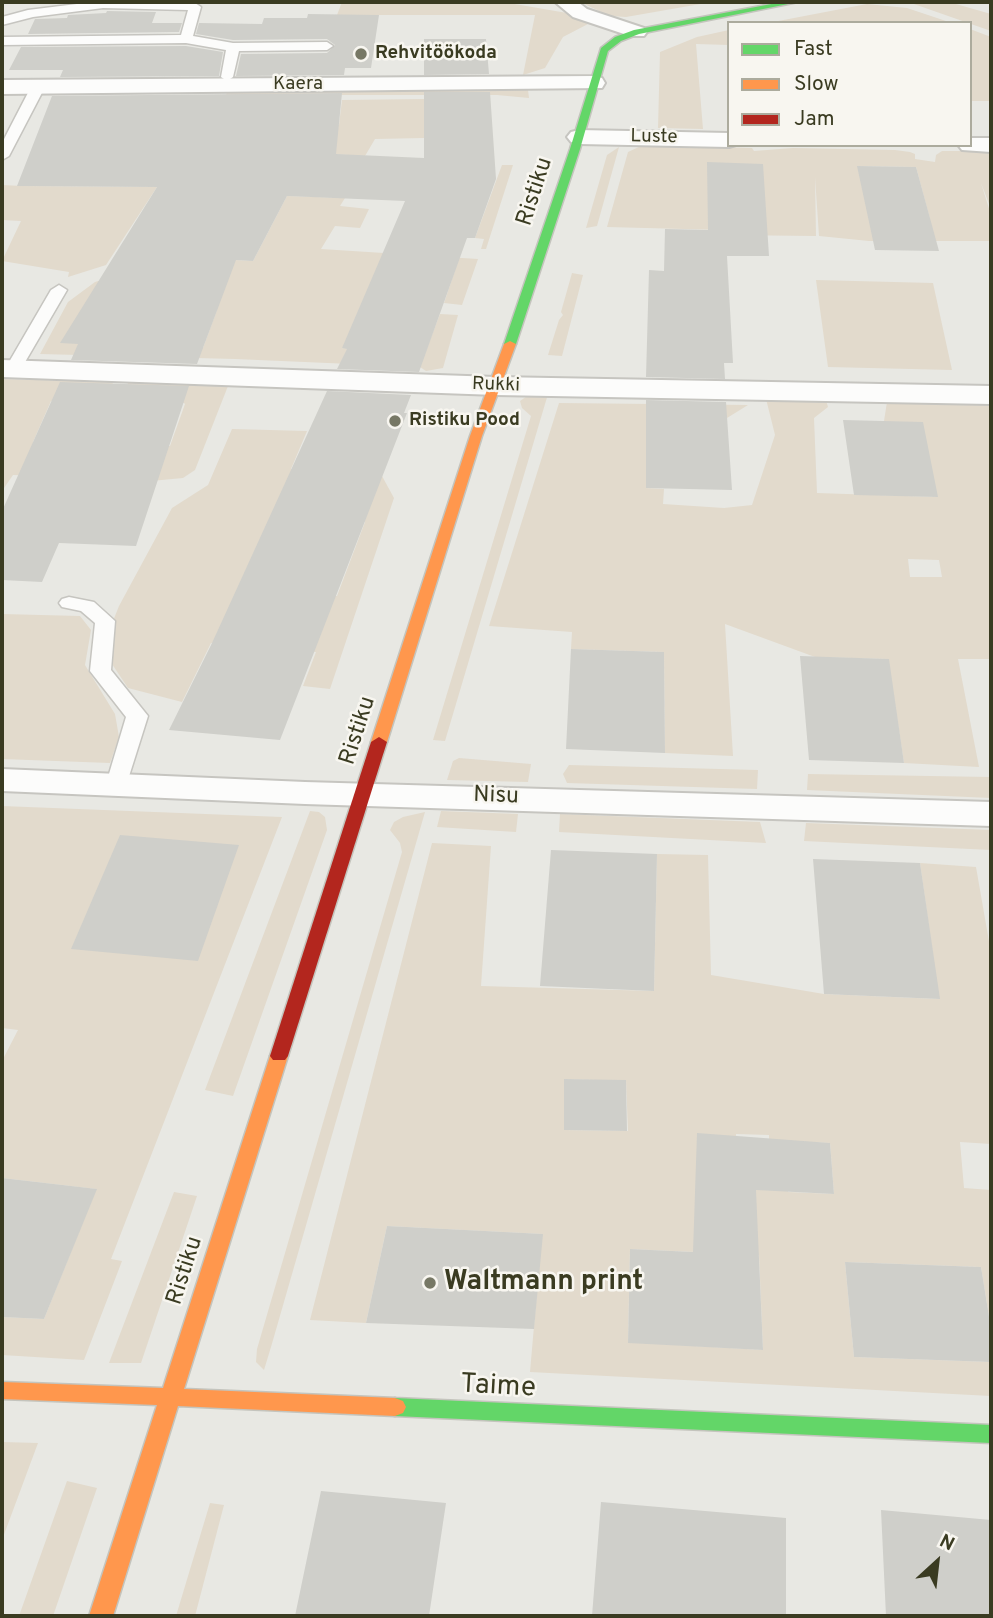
<!DOCTYPE html>
<meta charset="utf-8">
<style>
body{margin:0}
#map{position:relative;width:993px;height:1618px;overflow:hidden;background:#e8e8e3;font-family:Overpass,sans-serif}
canvas{display:block}
.frame{position:absolute;inset:0;border:4px solid #3a3b21;pointer-events:none}
.legend{position:absolute;left:727px;top:21px;width:245px;height:126px;box-sizing:border-box;background:#f8f6f0;border:2px solid #acab9d;margin:0;padding:9px 12px;list-style:none;font-size:21px;color:#3a3b21}
.legend li{display:flex;align-items:center;gap:14px;height:35px}
.legend b{width:35px;border:2px solid #acab9d}
.north{position:absolute;left:902px;top:1527px;width:70px;height:70px;-webkit-text-stroke:5px #f8f6f0;paint-order:stroke;rotate:27deg;font-size:19px;font-weight:700;line-height:28px;text-align:center;color:#3a3b21}
.north::after{content:'';display:block;margin:auto;width:24px;height:32px;background:#3a3b21;clip-path:polygon(50% 0,100% 100%,50% 72%,0 100%)}
</style>
<div id="map">
<canvas width="993" height="1618"></canvas>
<div class="frame"></div>
<ul class="legend">
<li><b style="height:9px;background:#63d668"></b>Fast</li>
<li><b style="height:9px;background:#ff974d"></b>Slow</li>
<li><b style="height:9px;background:#b3261e"></b>Jam</li>
</ul>
<div class="north">N</div>
</div>
<script>
const context = document.querySelector('canvas').getContext('2d');
context.lineJoin = 'round';
function fill(path, color) {
  context.fillStyle = color;
  context.fill(path, 'evenodd');
}
function poly(rows) {
  const path = new Path2D();
  for (const r of rows) {
    path.moveTo(r[0], r[1]);
    for (let i = 2; i < r.length; i += 2) path.lineTo(r[i], r[i + 1]);
  }
  return path;
}
function trace(path, color, width, dash) {
  context.strokeStyle = color;
  context.lineWidth = width;
  context.lineCap = dash ? 'butt' : 'round';
  context.setLineDash(dash || []);
  context.stroke(path);
}
function write(font, color, halo, rows, align = 'center') {
  context.font = font + ' Overpass,sans-serif';
  context.lineWidth = 5;
  context.setLineDash([]);
  context.textBaseline = 'middle';
  context.strokeStyle = halo;
  context.fillStyle = color;
  for (const [text, x, y, turn = 0] of rows) {
    context.save();
    context.translate(x, y);
    context.rotate((+turn || 0) * Math.PI / 180);
    context.textAlign = isNaN(turn) ? turn : align;
    if (halo) context.strokeText(text, 0, 0);
    context.fillText(text, 0, 0);
    context.restore();
  }
}
fill(poly([
 [342,2,503,2,567,13,588,24,563,37,545,68,523,75,535,15,337,15],
 [580,2,712,2,626,17,610,16],
 [949,2,991,14,991,31,911,3],
 [867,4,907,8,952,23,768,23],
 [970,29,991,37,991,101,970,101],
 [729,30,729,45,696,44,703,129,658,128,660,52,697,37],
 [511,89,528,90,529,98,497,95,226,95,228,90],
 [424,99,424,138,375,139,365,156,330,154,247,126,339,125,342,100],
 [643,145,752,148,754,151,793,148,895,150,910,152,915,154,915,159,935,162,936,155,942,151,991,151,991,209,981,183,991,215,991,241,869,241,819,236,815,177,816,236,724,235,723,230,607,227,628,152],
 [857,166,916,167,930,219],
 [619,147,597,226,586,228,607,155],
 [502,165,513,165,486,249,481,249,484,239,475,238],
 [2,185,22,186,157,187,106,265,68,277,69,272,2,261,21,221,2,220],
 [287,196,345,198,340,206,369,209,360,228,335,226,321,249,478,259,462,305,444,303,455,270,342,348,425,353,440,314,458,315,443,368,426,371,420,367,235,359,40,354,68,302,95,282,132,270,217,259,253,261],
 [217,310,203,348,79,345],
 [572,273,583,275,562,356,548,355,559,320,563,315,561,312],
 [816,280,933,283,952,370,828,367],
 [2,379,113,382,112,387,127,388,128,382,228,386,195,470,183,478,151,481,13,475,2,491],
 [51,401,184,403,185,404,170,446,33,442],
 [530,394,548,394,445,741,433,740,531,416,522,408,520,401],
 [766,399,826,400,828,407,814,418,817,493,937,497,884,421,887,402,991,404,991,659,958,659,979,767,904,763,888,659,815,657,725,624,733,756,665,753,664,652,571,649,572,632,489,626,559,403,748,405,727,418,647,416,646,488,664,489,663,504,724,508,752,505,775,435],
 [908,559,939,560,942,577,910,577],
 [232,429,307,431,291,469,382,476,394,498,330,689,303,686,316,652,211,643,182,702,128,688,112,664,111,626,119,606,172,508,208,485],
 [272,515,365,522,337,596,238,588],
 [2,614,80,616,91,630,85,665,115,714,119,737,110,763,2,759],
 [459,758,531,764,528,782,447,780,453,761],
 [569,765,758,770,757,789,567,783,563,774],
 [808,774,991,777,991,798,807,790],
 [2,806,282,817,111,1259,122,1261,84,1360,2,1355,2,1317,44,1319,96,1189,2,1178,2,1061,18,1030,2,1028],
 [310,811,319,812,325,817,327,830,233,1096,205,1090],
 [441,811,518,814,516,832,437,827],
 [425,812,271,1347,264,1370,256,1362,257,1349,402,852,400,843,390,830,394,822,403,817],
 [560,814,760,822,766,843,559,832],
 [806,823,991,830,991,850,804,841],
 [432,843,491,846,481,986,654,991,657,854,708,855,711,975,824,994,939,999,920,863,976,867,991,953,991,1144,960,1142,964,1188,991,1190,991,1329,981,1267,845,1262,854,1357,991,1362,991,1396,530,1372,542,1234,387,1226,366,1323,310,1320],
 [564,1079,626,1081,628,1131,564,1130],
 [736,1134,769,1135,769,1179,735,1176],
 [785,1141,830,1143,834,1194,788,1192],
 [630,1249,759,1255,763,1350,628,1342],
 [174,1192,197,1196,141,1363,109,1363],
 [2,1442,38,1443,2,1540],
 [67,1481,97,1488,53,1616,19,1616],
 [210,1503,224,1505,195,1616,176,1616]
]), '#e2dacc');
fill(poly([
 [107,11,156,12,152,23,182,23,179,32,28,34,35,19,67,18,68,15,106,13],
 [308,14,379,15,371,68,345,68,344,75,236,76,241,54,327,53,335,45,327,39,233,40,196,34,199,23,262,24,264,18,307,18],
 [424,39,486,39,489,74,424,75],
 [186,46,223,52,219,76,60,77,63,70,9,70,21,47],
 [424,92,490,92,496,179,475,238,467,238,419,372,337,369,347,349,342,348,405,201,287,196,253,261,236,260,197,364,71,360,78,344,60,343,157,187,17,186,52,96,342,93,336,154,424,158],
 [707,162,763,164,769,256,727,256,733,363,724,363,725,379,646,377,649,270,664,271,665,229,708,230],
 [857,166,916,167,939,251,875,250],
 [60,382,189,386,136,546,59,543,42,582,2,580,2,511],
 [327,391,411,395,404,413,407,413,280,740,169,730,212,643],
 [646,400,726,402,732,490,646,488],
 [843,420,923,422,938,497,854,495],
 [571,649,664,652,665,753,566,749],
 [800,656,889,659,904,763,809,760],
 [120,835,239,845,198,961,71,949],
 [551,850,657,854,654,991,540,986],
 [813,859,920,863,940,999,824,994],
 [564,1079,626,1080,627,1131,564,1130],
 [697,1133,830,1143,834,1194,756,1190,763,1350,628,1343,630,1249,693,1252],
 [2,1178,97,1189,44,1319,2,1317],
 [387,1226,543,1234,534,1329,366,1323],
 [845,1262,981,1267,991,1329,991,1362,854,1357],
 [321,1491,446,1503,429,1616,295,1616],
 [601,1502,786,1518,786,1616,592,1616],
 [881,1510,991,1520,991,1616,886,1616]
]), '#cfcfca');
const lane = poly([
 [93,2,195,3,201,7,193,36,233,43,327,42,333,46,327,50,239,51,233,77,227,81,221,77,226,50,186,43,2,45,2,37,181,35,188,10,103,8,33,17,2,25,2,17,28,10,93,2],
 [38,83,45,87,9,156,2,160,2,143,31,87,38,83],
 [59,285,67,290,21,369,13,374,7,373,5,369,51,290,59,285],
 [69,597,94,602,115,621,111,670,148,716,125,789,109,789,106,784,126,717,90,671,95,623,81,611,62,607,59,603,62,599,69,597]
]);
const street = poly([
 [555,2,578,2,587,9,644,28,647,32,644,36,630,36,573,17,555,2],
 [594,76,602,78,605,83,602,88,2,94,2,80,594,76],
 [579,130,729,133,729,145,736,145,729,147,579,144,571,142,567,137,571,132,579,130],
 [970,138,991,138,991,152,962,150,958,145,970,145,970,138],
 [2,360,496,377,991,386,991,404,496,395,2,377,2,360],
 [2,769,305,782,991,802,991,826,305,804,2,791,2,769]
]);
const fast = poly([
 [782,2,798,2,639,34,621,41,608,51,580,149,516,344,506,346,504,344,570,149,601,48,615,37,634,30,782,2],
 [395,1398,991,1425,991,1443,395,1416,387,1413,384,1407,387,1401,395,1398]
]);
const slow = poly([
 [510,341,516,344,482,436,387,742,379,747,374,745,371,742,470,436,504,344,510,341],
 [279,1050,285,1052,288,1056,184,1389,395,1398,403,1401,406,1407,403,1413,395,1416,178,1406,113,1616,89,1616,157,1405,2,1399,2,1382,163,1388,270,1056,273,1052,279,1050]
]);
const jam = poly([
 [379,737,387,742,288,1056,285,1060,273,1060,270,1056,371,742,379,737]
]);
trace(lane, '#c6c5c0', 3);
trace(street, '#c6c5c0', 4);
trace(fast, '#c4c4bd', 3);
trace(slow, '#c4c4bd', 3);
trace(jam, '#c4c4bd', 3);
fill(lane, '#fcfcfb');
fill(street, '#fcfcfb');
fill(fast, '#63d668');
fill(slow, '#ff974d');
fill(jam, '#b3261e');
for (const [x, y, r, color] of [
 [361,54,7,"#777865"],
 [395,421,7,"#777865"],
 [430,1283,7,"#777865"]
]) {
  const dot = new Path2D();
  dot.arc(x, y, r, 0, 2 * Math.PI);
  context.fillStyle = color;
  context.fill(dot);
  trace(dot, '#f8f6f0', 2.5);
}
write('bold 19px', '#3a3b21', '#f8f6f0', [
 ["Rehvitöökoda",375,54],
 ["Ristiku Pood",409,421]
], 'left');
write('19px', '#3a3b21', '#f8f6f0', [
 ["Kaera",298,85],
 ["Luste",654,138,1],
 ["Rukki",496,386,2]
]);
write('23px', '#3a3b21', '#f8f6f0', [
 ["Ristiku",536,192,-72],
 ["Ristiku",359,731,-72],
 ["Nisu",496,797,2],
 ["Ristiku",186,1271,-72]
]);
write('bold 28px', '#3a3b21', '#f8f6f0', [
 ["Waltmann print",444,1283]
], 'left');
write('28px', '#3a3b21', '#f8f6f0', [
 ["Taime",498,1388,3]
]);
</script>
